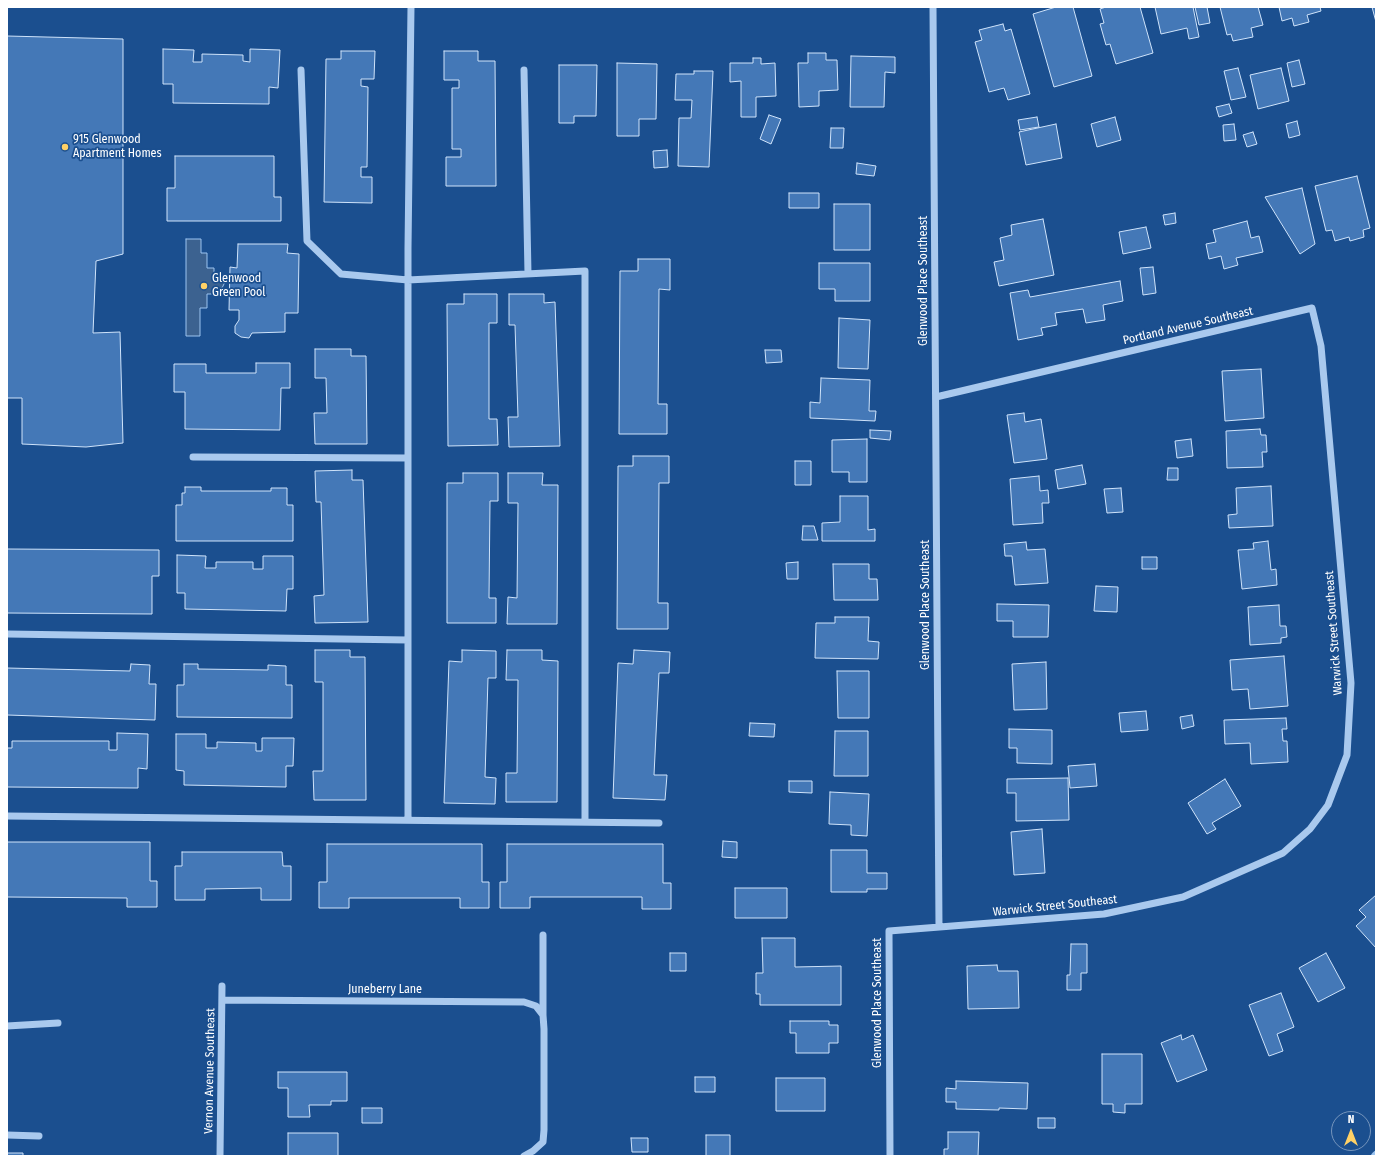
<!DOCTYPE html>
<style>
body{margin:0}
#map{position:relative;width:1383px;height:1163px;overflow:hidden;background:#1b4f8f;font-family:"Fira Sans Condensed",sans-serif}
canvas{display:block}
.frame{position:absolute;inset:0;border:8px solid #fff;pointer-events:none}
.north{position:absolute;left:1331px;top:1111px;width:40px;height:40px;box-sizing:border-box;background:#1b4f8f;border:1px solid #7695bc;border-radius:50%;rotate:0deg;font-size:11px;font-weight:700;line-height:16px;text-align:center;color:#fff}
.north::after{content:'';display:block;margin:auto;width:14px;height:18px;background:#ffd166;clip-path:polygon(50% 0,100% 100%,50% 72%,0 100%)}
</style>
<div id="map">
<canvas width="1383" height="1163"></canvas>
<div class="frame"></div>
<div class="north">N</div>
</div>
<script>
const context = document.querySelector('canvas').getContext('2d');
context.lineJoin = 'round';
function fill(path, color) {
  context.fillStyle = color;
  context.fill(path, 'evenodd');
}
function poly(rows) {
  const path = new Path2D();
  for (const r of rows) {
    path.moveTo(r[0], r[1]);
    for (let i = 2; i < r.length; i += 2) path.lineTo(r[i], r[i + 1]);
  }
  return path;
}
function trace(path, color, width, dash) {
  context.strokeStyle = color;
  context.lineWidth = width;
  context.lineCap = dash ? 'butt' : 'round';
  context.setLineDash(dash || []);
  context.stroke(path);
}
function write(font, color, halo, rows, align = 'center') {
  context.font = font + ' "Fira Sans Condensed",sans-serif';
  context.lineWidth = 3.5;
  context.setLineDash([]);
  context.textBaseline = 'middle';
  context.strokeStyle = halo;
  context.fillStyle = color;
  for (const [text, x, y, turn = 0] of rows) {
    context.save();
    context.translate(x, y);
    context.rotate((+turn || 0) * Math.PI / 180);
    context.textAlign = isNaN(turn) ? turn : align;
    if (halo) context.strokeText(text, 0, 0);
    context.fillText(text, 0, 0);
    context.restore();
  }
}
const water = poly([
 [186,239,201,239,201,253,207,253,207,268,214,268,214,273,220,274,223,276,225,282,222,288,215,289,215,294,207,294,207,308,200,308,200,336,186,336,186,239]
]);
fill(water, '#3c6290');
trace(water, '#9cc4f0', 1);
trace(poly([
 [1375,1156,1376,1155]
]), '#9cc4f0', 8);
const building = poly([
 [1056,7,1073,7,1092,76,1054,87,1033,14,1056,7],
 [1106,7,1140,7,1153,53,1116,64,1110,44,1106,45,1100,24,1104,23,1100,9,1106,7],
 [1155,7,1193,7,1199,37,1189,39,1187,28,1161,34,1155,7],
 [1195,7,1207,7,1210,23,1199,25,1195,7],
 [1220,7,1258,7,1263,25,1251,28,1253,37,1233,41,1231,34,1227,35,1220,7],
 [1279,7,1320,7,1321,11,1307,15,1309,22,1294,26,1292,18,1282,21,1279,7],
 [1372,7,1376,7,1376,22,1372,7],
 [1003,24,1005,31,1011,29,1030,94,1008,100,1004,88,989,92,975,42,982,40,979,30,1003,24],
 [7,36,123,39,123,254,96,261,93,333,120,332,123,443,86,447,22,444,22,398,7,398,7,36],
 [163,49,194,50,193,62,202,62,202,54,243,55,243,61,250,62,250,49,280,50,278,88,269,87,269,104,173,103,173,84,163,84,163,49],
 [341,51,375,51,374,79,361,79,361,86,368,87,367,167,361,167,361,177,372,177,372,203,324,202,326,59,341,59,341,51],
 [444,51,478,51,478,61,495,61,496,186,446,186,446,157,461,157,461,149,452,149,452,88,459,88,459,80,444,80,444,51],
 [808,53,826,53,826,60,837,60,838,90,819,91,819,106,799,107,798,63,808,63,808,53],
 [851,56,895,57,895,73,885,72,884,107,850,107,851,56],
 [753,58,761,58,761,64,775,63,776,96,756,97,756,117,741,117,741,81,730,82,730,63,753,63,753,58],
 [1299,60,1305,84,1292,87,1287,63,1299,60],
 [617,63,657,64,656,119,639,119,639,136,617,136,617,63],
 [559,65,597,65,596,116,574,116,574,123,559,123,559,65],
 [1238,68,1246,97,1231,100,1224,71,1238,68],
 [1281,68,1289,101,1258,109,1250,75,1281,68],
 [694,71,713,71,709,167,678,166,679,118,691,118,692,100,675,100,676,74,694,74,694,71],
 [1229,104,1232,113,1219,117,1216,107,1229,104],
 [769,115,781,119,771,144,760,139,769,115],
 [1037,117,1039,127,1020,130,1018,120,1037,117],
 [1115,117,1121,140,1097,147,1091,124,1115,117],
 [1297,121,1300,135,1289,138,1286,124,1297,121],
 [1056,124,1062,158,1026,165,1019,132,1056,124],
 [1234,124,1236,140,1224,141,1223,125,1234,124],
 [831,128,844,128,843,148,830,148,831,128],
 [1253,132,1257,144,1247,147,1243,135,1253,132],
 [667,150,668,167,654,168,653,151,667,150],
 [175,156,274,156,274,197,281,197,281,221,167,221,167,188,175,188,175,156],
 [857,163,876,166,874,176,856,174,857,163],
 [1357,176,1370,228,1363,230,1364,237,1350,241,1349,237,1335,241,1332,230,1326,231,1315,186,1357,176],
 [1302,188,1315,244,1300,254,1265,197,1302,188],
 [789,193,819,193,819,208,789,208,789,193],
 [834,204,870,204,870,250,834,250,834,204],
 [1175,213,1176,223,1165,225,1163,215,1175,213],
 [1043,219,1054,275,999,286,994,262,1004,260,1000,238,1012,235,1011,225,1043,219],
 [1247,221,1251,238,1259,236,1263,252,1236,258,1238,265,1224,269,1221,256,1209,259,1206,244,1216,242,1213,230,1247,221],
 [1146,227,1151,248,1123,254,1119,232,1146,227],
 [238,244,288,244,287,253,299,254,298,313,285,313,285,332,252,333,249,338,241,337,235,333,235,326,239,320,239,310,229,310,230,267,237,268,238,244],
 [638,259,670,259,670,290,659,289,658,404,667,404,667,434,619,434,620,271,638,271,638,259],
 [819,263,870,263,870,301,835,301,835,289,819,289,819,263],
 [1153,267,1156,293,1143,295,1140,268,1153,267],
 [1120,281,1123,301,1103,305,1105,320,1086,323,1083,309,1055,313,1057,325,1041,328,1043,335,1018,340,1010,293,1028,290,1030,297,1120,281],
 [464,294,497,294,497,323,489,323,489,419,497,419,498,445,448,446,447,304,464,304,464,294],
 [509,294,544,294,544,303,555,302,560,446,509,447,508,417,518,417,515,325,509,325,509,294],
 [839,318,870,320,868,369,838,368,839,318],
 [315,349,351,349,351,356,366,356,367,444,315,444,314,413,327,413,326,378,315,378,315,349],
 [765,350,781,350,782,362,766,363,765,350],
 [256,363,290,363,290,388,281,388,280,430,185,429,185,392,174,392,174,364,206,364,206,373,256,373,256,363],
 [1261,369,1264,418,1225,421,1222,371,1261,369],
 [821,378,870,380,869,411,876,411,875,421,810,418,810,402,820,403,821,378],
 [1024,413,1025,422,1041,419,1047,459,1014,463,1007,415,1024,413],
 [1260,429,1261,435,1266,435,1267,452,1262,452,1263,467,1227,468,1226,431,1260,429],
 [870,430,891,431,890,440,870,438,870,430],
 [867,439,867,482,849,482,849,472,832,472,832,440,867,439],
 [1191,439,1193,456,1177,458,1175,441,1191,439],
 [633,456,669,456,669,483,659,483,658,603,668,603,668,629,617,629,618,466,633,466,633,456],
 [795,461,811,461,811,485,795,485,795,461],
 [1082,465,1086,484,1058,489,1055,470,1082,465],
 [1168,468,1178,468,1178,480,1167,480,1168,468],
 [352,470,352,480,363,480,368,622,315,623,314,596,324,595,321,502,316,502,315,471,352,470],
 [463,473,498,473,498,501,490,501,489,598,496,598,496,623,447,623,447,483,463,483,463,473],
 [508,473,543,473,542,485,558,485,557,624,507,624,508,597,517,598,518,503,508,503,508,473],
 [1039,476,1040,491,1048,490,1049,503,1042,503,1043,523,1013,525,1010,479,1039,476],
 [1271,486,1273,526,1229,528,1228,515,1237,514,1236,488,1271,486],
 [185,487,201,487,201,491,271,491,271,488,287,488,287,505,293,505,293,541,176,541,176,505,182,505,182,493,185,493,185,487],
 [1121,488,1123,512,1107,513,1104,489,1121,488],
 [840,496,868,496,868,530,875,529,875,541,822,541,822,523,840,522,840,496],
 [803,526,814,526,818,540,802,540,803,526],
 [1268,541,1271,570,1276,569,1277,585,1242,589,1238,550,1254,549,1253,543,1268,541],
 [1026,542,1027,550,1045,549,1048,583,1015,585,1012,556,1005,556,1004,544,1026,542],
 [7,549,159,550,159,576,152,576,152,614,7,613,7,549],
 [177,555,206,556,205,568,216,568,216,562,253,562,253,569,263,569,263,556,293,556,293,589,287,589,286,611,185,609,185,593,177,593,177,555],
 [1142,557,1157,557,1157,569,1142,569,1142,557],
 [798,562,798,579,787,579,786,563,798,562],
 [833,564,869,564,869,579,877,579,878,600,834,600,833,564],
 [1096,586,1118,587,1117,612,1094,611,1096,586],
 [997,604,1049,605,1048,637,1013,637,1013,621,997,621,997,604],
 [1279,605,1280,626,1286,626,1287,637,1281,638,1281,643,1250,645,1248,607,1279,605],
 [835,617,869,617,868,641,879,642,878,659,815,658,816,623,835,623,835,617],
 [315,650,350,650,350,657,365,657,366,800,314,800,313,771,323,771,323,682,315,682,315,650],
 [462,650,496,651,496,678,488,678,485,777,496,778,495,804,444,803,449,661,462,662,462,650],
 [507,650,542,650,542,660,558,661,557,802,506,802,506,773,517,773,518,680,506,680,507,650],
 [634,650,670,652,669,673,659,673,654,775,667,775,665,800,613,798,618,663,633,664,634,650],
 [1284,656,1288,706,1250,709,1248,689,1232,690,1230,660,1284,656],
 [1046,662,1047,709,1014,710,1012,664,1046,662],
 [131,664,150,665,149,684,156,684,155,720,7,715,7,668,130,671,131,664],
 [184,664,198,664,198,669,268,670,268,665,286,666,286,685,292,685,292,718,177,717,177,685,184,685,184,664],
 [837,671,869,671,869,718,838,718,837,671],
 [1146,711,1148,730,1121,732,1119,713,1146,711],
 [1192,715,1194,726,1182,729,1180,717,1192,715],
 [1286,718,1287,729,1282,729,1283,741,1287,741,1288,762,1251,764,1250,743,1225,744,1224,720,1286,718],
 [750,723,775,724,774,737,749,736,750,723],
 [1009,729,1052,730,1052,764,1017,763,1017,748,1009,748,1009,729],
 [835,731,868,731,868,776,834,776,835,731],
 [117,733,148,734,147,769,138,768,138,788,7,787,7,748,12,748,12,741,109,741,109,750,117,750,117,733],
 [176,734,206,734,206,748,217,748,217,742,256,743,256,751,262,751,262,738,294,738,293,766,286,766,286,787,184,785,184,771,176,770,176,734],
 [1095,764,1097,786,1070,788,1068,766,1095,764],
 [1068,778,1069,820,1016,821,1016,793,1007,793,1007,779,1068,778],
 [1225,779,1241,806,1212,823,1216,829,1207,834,1188,803,1225,779],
 [789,781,812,781,812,793,789,792,789,781],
 [830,792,869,794,867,836,851,835,851,825,829,824,830,792],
 [1042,829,1045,873,1014,875,1011,832,1042,829],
 [723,841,737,842,737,858,722,857,723,841],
 [7,842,150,842,150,881,157,881,157,907,127,907,127,898,7,897,7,842],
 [327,844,482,844,482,882,489,882,489,908,460,908,460,898,349,898,349,908,319,908,319,882,327,882,327,844],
 [507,844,663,844,663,883,671,883,671,909,642,909,642,897,530,897,530,908,500,908,500,882,507,882,507,844],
 [831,850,867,850,867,873,887,873,887,889,867,889,867,892,831,892,831,850],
 [182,852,282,852,283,866,291,866,291,900,261,900,261,888,205,889,205,900,175,900,175,866,182,866,182,852],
 [735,888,787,888,787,918,735,918,735,888],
 [1376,895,1376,948,1356,926,1366,917,1359,910,1376,895],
 [762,938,795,938,795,967,841,966,841,1005,760,1005,760,994,756,994,756,973,763,973,762,938],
 [1071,944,1087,944,1087,973,1081,973,1081,990,1067,990,1067,975,1070,975,1071,944],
 [670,953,686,953,686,971,670,971,670,953],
 [1326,953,1345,988,1318,1002,1299,968,1326,953],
 [997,965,998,971,1018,971,1019,1008,968,1009,967,966,997,965],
 [1281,993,1294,1027,1277,1034,1283,1051,1269,1056,1249,1005,1281,993],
 [790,1021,829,1021,829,1025,838,1025,838,1043,829,1043,829,1053,796,1053,796,1033,790,1033,790,1021],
 [1181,1035,1182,1040,1193,1035,1207,1070,1177,1082,1161,1043,1181,1035],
 [1102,1054,1142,1054,1142,1104,1125,1104,1125,1113,1113,1112,1113,1104,1102,1104,1102,1054],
 [278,1072,347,1072,347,1101,331,1101,331,1105,309,1105,310,1117,288,1117,288,1088,278,1088,278,1072],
 [695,1077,715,1077,715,1092,695,1092,695,1077],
 [776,1078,825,1078,825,1111,776,1111,776,1078],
 [956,1081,1028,1083,1027,1109,999,1108,999,1110,956,1109,956,1102,946,1102,946,1088,956,1089,956,1081],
 [362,1108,382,1108,382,1123,362,1123,362,1108],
 [1038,1118,1055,1118,1055,1128,1038,1128,1038,1118],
 [948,1132,979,1132,978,1156,944,1156,944,1149,948,1149,948,1132],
 [288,1133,338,1133,338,1156,288,1156,288,1133],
 [706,1135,730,1135,730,1156,706,1156,706,1135],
 [631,1138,648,1138,648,1152,632,1152,631,1138],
 [7,1153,23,1153,23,1156,7,1156,7,1153]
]);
fill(building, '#4478b7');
trace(building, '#cfe3fa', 1);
trace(poly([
 [933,7,939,927],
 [301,70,307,241,341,274,408,280,585,271,585,822],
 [524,70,528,274],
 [193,457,408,458],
 [7,634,408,640],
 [7,816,659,823],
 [408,820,408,248,411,7],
 [543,935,543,1015],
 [222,1000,524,1002,536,1006,543,1015,544,1029,544,1130,543,1142,533,1151,524,1156],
 [7,1026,58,1023],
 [7,1135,39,1136],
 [220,1156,222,986],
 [890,1156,889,931,1104,914,1183,897,1283,853,1310,829,1328,805,1347,755,1351,683,1321,346,1312,308,936,397]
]), '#a9c9ee', 7);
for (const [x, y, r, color] of [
 [65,147,4,"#ffd166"],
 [204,286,4,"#ffd166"]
]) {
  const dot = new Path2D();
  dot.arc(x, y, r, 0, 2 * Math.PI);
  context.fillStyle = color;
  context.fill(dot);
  trace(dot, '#1b4f8f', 1.5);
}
write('12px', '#fff', '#1b4f8f', [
 ["915 Glenwood",73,140],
 ["Apartment Homes",73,154],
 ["Glenwood",212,279],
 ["Green Pool",212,293]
], 'left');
write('12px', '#fff', '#1b4f8f', [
 ["Glenwood Place Southeast",924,281,-90],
 ["Portland Avenue Southeast",1188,326,-13],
 ["Glenwood Place Southeast",926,605,-90],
 ["Warwick Street Southeast",1334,633,-94],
 ["Warwick Street Southeast",1055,906,-6],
 ["Juneberry Lane",385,990],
 ["Glenwood Place Southeast",878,1003,-90],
 ["Vernon Avenue Southeast",210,1071,-89]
]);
</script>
